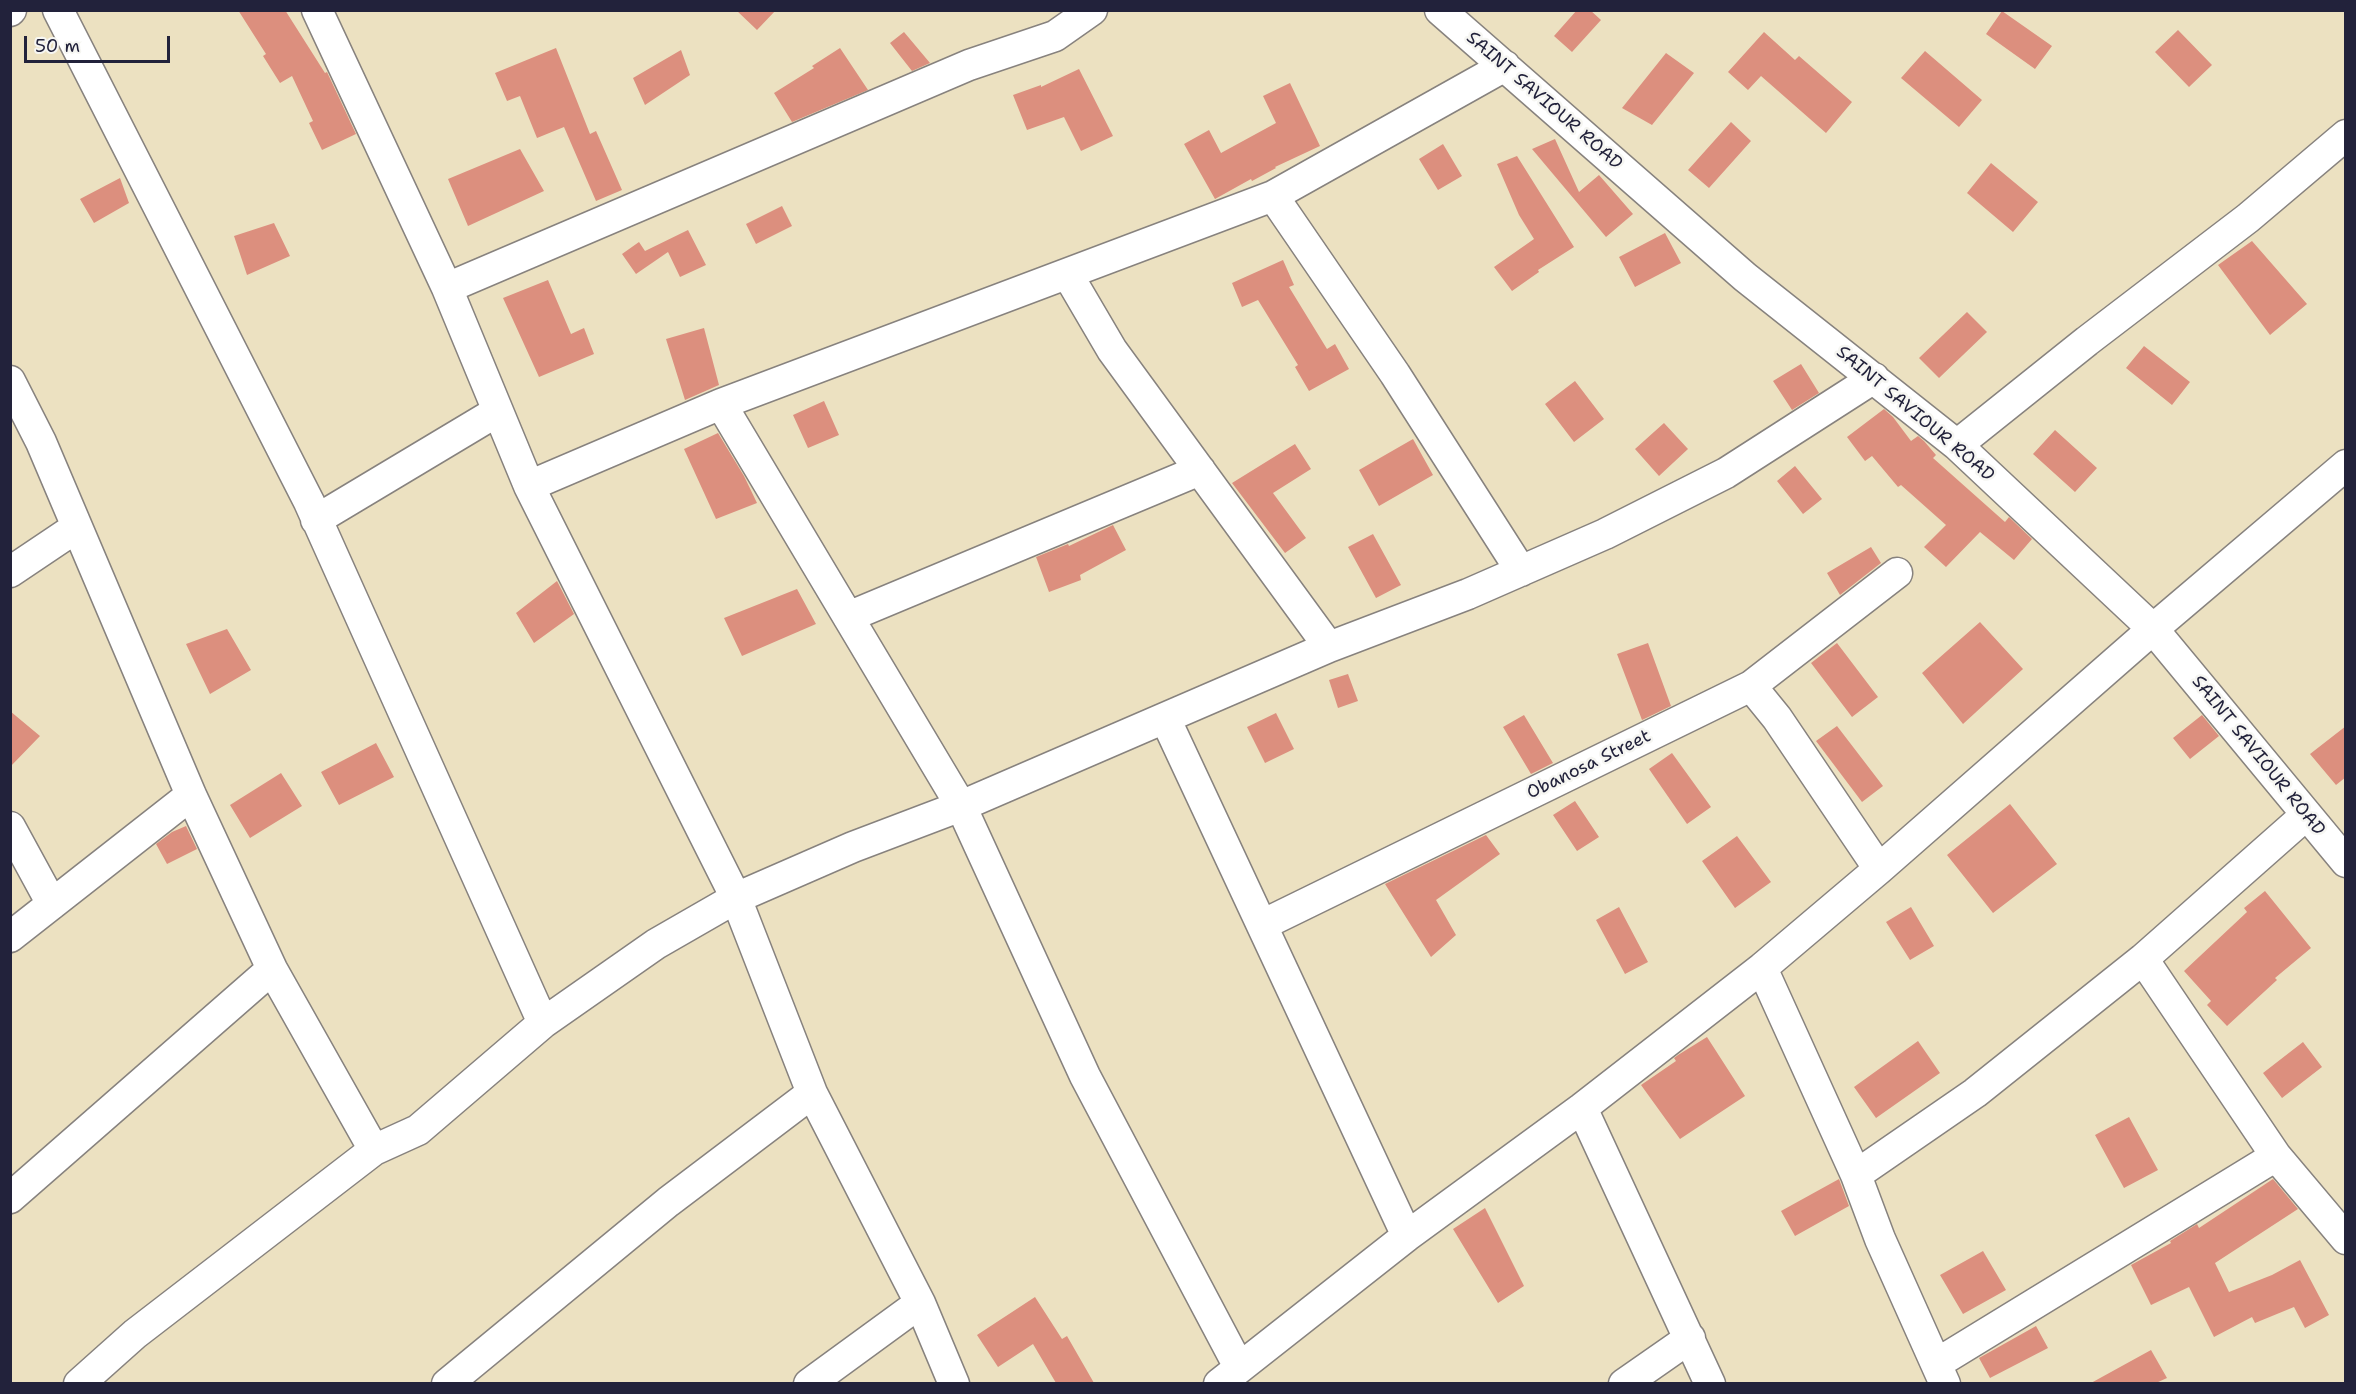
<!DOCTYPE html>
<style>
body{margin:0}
#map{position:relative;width:2356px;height:1394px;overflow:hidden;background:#ece1c1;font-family:"Shantell Sans",sans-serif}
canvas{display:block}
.frame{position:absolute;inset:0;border:12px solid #22223b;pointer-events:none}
.scale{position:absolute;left:24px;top:36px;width:146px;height:27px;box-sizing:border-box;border:3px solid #22223b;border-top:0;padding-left:8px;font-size:18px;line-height:21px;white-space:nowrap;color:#22223b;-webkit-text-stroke:4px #f6f6f2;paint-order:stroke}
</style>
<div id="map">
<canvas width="2356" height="1394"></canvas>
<div class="frame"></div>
<div class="scale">50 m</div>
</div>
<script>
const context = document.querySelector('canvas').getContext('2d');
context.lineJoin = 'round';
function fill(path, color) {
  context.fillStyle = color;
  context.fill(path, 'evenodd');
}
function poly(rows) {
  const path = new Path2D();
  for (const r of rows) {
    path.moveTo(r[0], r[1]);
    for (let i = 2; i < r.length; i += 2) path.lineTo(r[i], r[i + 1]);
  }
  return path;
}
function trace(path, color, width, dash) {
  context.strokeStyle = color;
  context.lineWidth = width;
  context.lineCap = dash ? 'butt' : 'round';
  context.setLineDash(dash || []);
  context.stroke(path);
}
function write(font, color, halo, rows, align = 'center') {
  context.font = font + ' "Shantell Sans",sans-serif';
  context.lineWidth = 5;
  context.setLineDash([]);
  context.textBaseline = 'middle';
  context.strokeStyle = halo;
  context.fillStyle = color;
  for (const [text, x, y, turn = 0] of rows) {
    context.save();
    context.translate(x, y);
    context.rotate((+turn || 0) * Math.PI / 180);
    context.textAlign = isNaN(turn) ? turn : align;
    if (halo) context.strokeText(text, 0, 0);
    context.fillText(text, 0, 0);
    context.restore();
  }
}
fill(poly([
 [238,10,285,10,325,73,327,72,356,134,322,150,309,123,313,121,292,76,280,83,263,56,266,54],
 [736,10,776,10,757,30],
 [1577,10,1590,10,1601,20,1572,52,1554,36],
 [2002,11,2052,46,2035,69,1986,34],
 [2178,30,2212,65,2189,87,2155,52],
 [904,32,930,63,912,71,890,43],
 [1764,32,1795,60,1799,56,1852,102,1826,133,1761,76,1748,90,1728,72],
 [556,48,590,134,596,131,622,190,596,201,564,127,537,138,520,96,507,101,495,73],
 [840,48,868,90,792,122,774,93,814,68,812,66],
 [681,50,690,75,645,105,633,78],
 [1925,51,1982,100,1959,127,1901,78],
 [1666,53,1694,73,1652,125,1622,108],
 [1079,69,1113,136,1081,151,1064,117,1027,130,1013,95,1041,85,1041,87],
 [1290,83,1320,146,1275,167,1276,168,1252,181,1251,179,1215,199,1184,144,1209,130,1221,153,1276,123,1263,96],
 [1731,122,1751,141,1709,188,1688,170],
 [1555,139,1579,192,1599,175,1633,214,1606,237,1532,149],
 [1443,144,1462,176,1438,190,1419,159],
 [520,149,544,191,468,226,448,179],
 [1517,156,1574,247,1538,270,1539,272,1512,291,1494,267,1534,239,1519,215,1497,164],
 [1991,163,2038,202,2013,232,1967,193],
 [120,178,129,203,94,223,80,199],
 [782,206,792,226,756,244,746,224],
 [274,223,290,256,247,275,234,236],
 [688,230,706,265,680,277,668,252,636,274,622,254,639,242,645,251],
 [1665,233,1681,263,1635,287,1619,257],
 [2252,241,2307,304,2270,335,2218,265],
 [1283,260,1294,285,1289,287,1327,349,1335,344,1349,369,1309,391,1295,367,1298,365,1258,300,1242,307,1232,283],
 [548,280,571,334,584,328,594,354,539,377,503,298],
 [1967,312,1987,332,1939,378,1919,358],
 [704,328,719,385,685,400,666,339],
 [2144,346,2190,382,2172,405,2126,368],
 [1801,364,1819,393,1792,410,1773,381],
 [1575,381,1604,419,1574,442,1545,404],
 [824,401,839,435,808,448,793,415],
 [1884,409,1893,417,1911,441,1918,436,1924,441,1936,455,1933,458,2005,522,2009,517,2032,539,2014,560,1980,532,1946,567,1924,547,1946,525,1901,485,1898,487,1872,456,1865,461,1847,437],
 [1664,423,1688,449,1659,476,1635,449],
 [2055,430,2097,468,2075,492,2033,454],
 [718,433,744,476,757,503,716,519,684,449],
 [1413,439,1433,475,1379,506,1359,470],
 [1295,444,1311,469,1273,493,1306,538,1285,553,1232,483],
 [1795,466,1822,499,1803,514,1777,481],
 [1113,525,1126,550,1080,575,1081,580,1049,592,1036,557,1068,544,1069,546],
 [1373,534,1401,585,1376,598,1348,547],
 [1871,547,1881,563,1840,595,1827,573],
 [557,581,574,614,534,643,516,613],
 [797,589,816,624,742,656,724,618],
 [1980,622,2023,669,1963,724,1922,673],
 [227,629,251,670,210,694,186,644],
 [1648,643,1671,706,1642,720,1617,654],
 [1837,643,1878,697,1852,717,1811,663],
 [1348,674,1358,701,1338,708,1329,680],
 [10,711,40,736,10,767],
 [1276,713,1294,749,1265,763,1247,727],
 [1524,715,1553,763,1531,774,1503,727],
 [2202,715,2219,736,2190,759,2173,738],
 [1837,726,1883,786,1862,802,1816,741],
 [2346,726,2346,777,2336,785,2310,754],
 [376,743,394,777,339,805,321,772],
 [1672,753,1711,807,1687,824,1649,769],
 [281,773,302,806,250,838,230,805],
 [1575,801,1599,837,1577,851,1553,815],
 [2010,804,2057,864,1993,913,1947,855],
 [186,826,197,849,167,864,156,844,172,832],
 [1486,835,1500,854,1436,900,1456,935,1431,957,1385,884],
 [1737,836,1771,882,1735,908,1702,861],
 [2265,891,2311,948,2275,978,2277,980,2227,1026,2207,1005,2211,1001,2184,971,2247,912,2244,908],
 [1619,907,1648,962,1625,974,1596,920],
 [1911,907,1934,946,1910,960,1886,922],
 [1707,1037,1745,1096,1680,1139,1641,1085,1676,1061,1674,1058,1678,1055],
 [1918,1041,1940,1073,1876,1118,1854,1087],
 [2303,1042,2322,1067,2282,1098,2263,1073],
 [2129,1117,2158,1170,2124,1188,2095,1135],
 [1839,1179,1849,1206,1795,1236,1781,1211],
 [2273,1179,2298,1209,2215,1263,2229,1292,2272,1275,2300,1260,2329,1315,2305,1328,2294,1307,2255,1323,2252,1317,2214,1337,2189,1287,2151,1305,2131,1265,2171,1243,2170,1241,2197,1224,2199,1228],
 [1485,1208,1524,1286,1498,1303,1453,1229],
 [1983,1251,2006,1290,1963,1314,1940,1275],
 [1035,1297,1062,1339,1067,1336,1094,1383,1056,1383,1033,1344,998,1367,977,1335],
 [2036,1326,2048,1348,1990,1378,1979,1358],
 [2151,1350,2167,1378,2156,1383,2091,1383]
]), '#dc8f7e');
const minor = poly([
 [58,10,309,502,543,1023],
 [317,10,447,288,529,486,736,898,812,1093,920,1303,954,1384],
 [1440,10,1745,277,1957,445,2153,629,2346,862],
 [10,11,11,10],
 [1273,196,1395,374,1521,571],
 [1068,275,1112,350,1329,647],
 [447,288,969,65,1055,36,1092,10],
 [10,381,41,442,191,795,272,969,374,1150],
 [721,404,961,806,1085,1076,1239,1367],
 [1957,445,2087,341,2248,218,2346,135],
 [529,486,721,404,1273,196,1505,66],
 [316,520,498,411],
 [10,572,77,527],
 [848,617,1200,470],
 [1751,686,1777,718,1879,869],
 [1165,718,1407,1236],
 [10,827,52,904],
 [1262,925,1751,686,1897,573],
 [10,937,191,795],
 [2143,959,2276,1156,2346,1239],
 [1762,968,1856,1175,1880,1239,1945,1384],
 [1582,1108,1710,1384],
 [1856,1175,1975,1093,2143,959,2306,815],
 [10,1198,272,969],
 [1936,1364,2276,1156],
 [79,1384,135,1334,374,1150,418,1130,543,1023,656,944,736,898,853,847,961,806,1329,647,1468,594,1605,534,1726,473,1874,378],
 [447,1384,668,1202,812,1093],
 [809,1384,920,1303],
 [1219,1384,1407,1236,1582,1108,1762,968,1879,869,2153,629,2346,465],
 [1624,1384,1690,1338]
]);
trace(minor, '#87827e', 33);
trace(minor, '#fff', 30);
write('18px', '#22223b', '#f6f6f2', [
 ["SAINT SAVIOUR ROAD",1544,101,41],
 ["SAINT SAVIOUR ROAD",1915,414,40],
 ["SAINT SAVIOUR ROAD",2258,756,51],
 ["Obanosa Street",1589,765,-26]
]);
</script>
